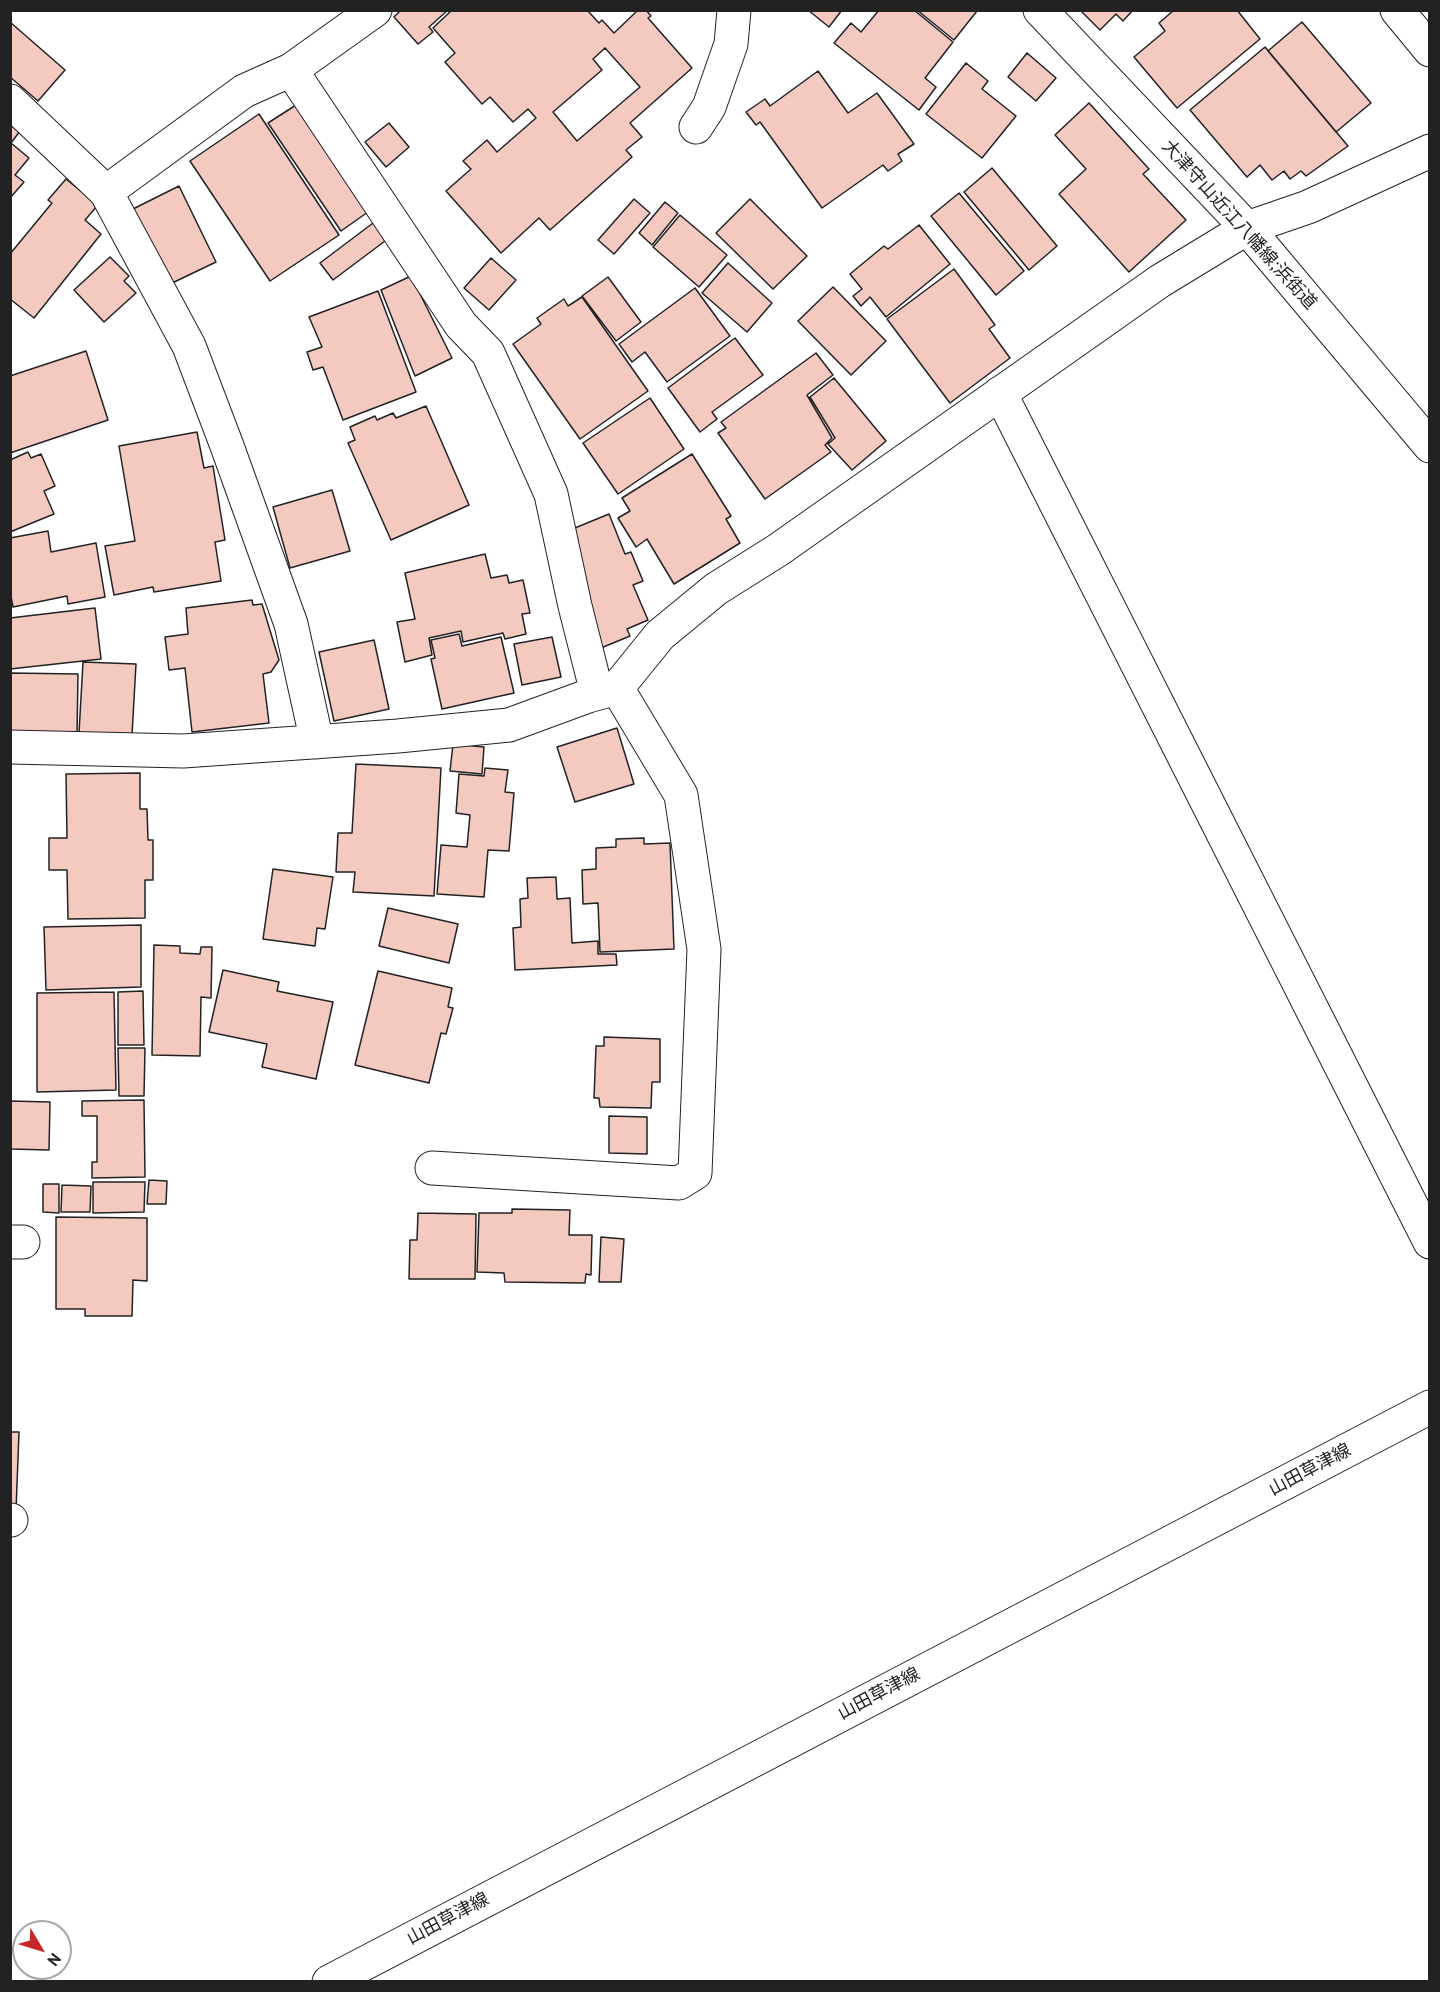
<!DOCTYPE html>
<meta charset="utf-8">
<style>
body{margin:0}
#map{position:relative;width:1440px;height:1992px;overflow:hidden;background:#fff;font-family:"PT Sans",sans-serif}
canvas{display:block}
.frame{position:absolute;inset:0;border:12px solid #222;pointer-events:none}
.north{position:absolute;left:12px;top:1920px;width:60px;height:60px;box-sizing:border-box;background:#fff;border:2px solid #a7a7a7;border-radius:50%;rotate:128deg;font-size:16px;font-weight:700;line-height:24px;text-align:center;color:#222}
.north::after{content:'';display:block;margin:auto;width:21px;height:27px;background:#c62828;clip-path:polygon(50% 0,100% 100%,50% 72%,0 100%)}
</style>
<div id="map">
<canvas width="1440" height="1992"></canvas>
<div class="frame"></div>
<div class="north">N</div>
</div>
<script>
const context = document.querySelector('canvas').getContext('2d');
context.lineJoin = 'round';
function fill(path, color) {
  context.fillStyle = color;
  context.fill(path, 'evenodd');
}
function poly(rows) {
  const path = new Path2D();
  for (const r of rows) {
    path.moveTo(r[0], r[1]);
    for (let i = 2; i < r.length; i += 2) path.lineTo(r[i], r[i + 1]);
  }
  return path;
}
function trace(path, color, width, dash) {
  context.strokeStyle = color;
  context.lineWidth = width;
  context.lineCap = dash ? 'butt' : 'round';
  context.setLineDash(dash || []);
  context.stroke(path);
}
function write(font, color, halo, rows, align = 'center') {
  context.font = font + ' "PT Sans","Noto Sans JP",sans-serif';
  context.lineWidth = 4.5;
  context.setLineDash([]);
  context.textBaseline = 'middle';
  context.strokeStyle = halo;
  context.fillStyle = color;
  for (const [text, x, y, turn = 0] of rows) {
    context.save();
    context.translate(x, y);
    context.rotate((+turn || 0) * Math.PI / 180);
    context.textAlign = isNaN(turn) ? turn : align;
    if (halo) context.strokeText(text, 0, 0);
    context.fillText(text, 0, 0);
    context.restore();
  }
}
const building = poly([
 [401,10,448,10,429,27,433,32,418,44,394,17,401,10],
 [452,10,587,10,599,23,602,20,614,33,638,10,646,10,651,16,648,18,692,68,630,123,642,137,626,150,632,157,550,230,539,218,501,253,446,191,471,169,463,161,487,140,497,152,536,118,528,109,513,122,490,97,482,104,445,62,455,53,433,28,452,10],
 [605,48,640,87,577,141,553,112,602,70,593,59,605,48],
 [808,10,842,10,829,27,808,10],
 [879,10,914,10,953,42,925,78,936,87,919,110,834,43,851,23,861,32,879,10],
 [917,10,976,10,977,11,954,40,917,10],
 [1080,10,1133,10,1123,21,1116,14,1100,30,1080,10],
 [1174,10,1237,10,1260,39,1177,108,1134,57,1165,31,1159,23,1174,10],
 [10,22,65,70,38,101,10,77,10,22],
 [1302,22,1371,103,1336,132,1268,51,1302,22],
 [1265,47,1348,146,1306,176,1301,171,1290,179,1284,171,1272,180,1260,165,1247,177,1190,110,1265,47],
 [1027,53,1056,78,1036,101,1008,77,1027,53],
 [966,63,988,81,982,89,1016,116,982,158,926,114,966,63],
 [818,71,848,113,877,93,914,144,898,154,902,161,888,171,883,165,822,208,760,122,756,125,746,112,765,99,770,106,818,71],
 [1089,103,1149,169,1143,174,1186,220,1129,272,1059,194,1086,169,1055,135,1089,103],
 [296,105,368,212,341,231,268,123,296,105],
 [259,114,339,235,270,281,190,161,259,114],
 [10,116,23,127,11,143,29,158,15,175,24,182,10,198,10,116],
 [389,123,409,147,386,167,365,142,389,123],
 [992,168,1057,246,1029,270,964,192,992,168],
 [66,179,98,205,85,220,101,234,34,318,10,299,10,254,52,203,48,200,66,179],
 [179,186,216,262,168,285,131,210,179,186],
 [959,193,1024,271,996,295,931,216,959,193],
 [634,199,650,213,614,254,598,240,634,199],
 [750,199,807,256,773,289,716,233,750,199],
 [665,202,678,213,652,245,639,233,665,202],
 [680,215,727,255,699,287,653,247,680,215],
 [377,220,389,238,333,280,320,263,377,220],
 [919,225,950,264,886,317,870,297,861,306,853,296,862,289,850,274,884,246,888,249,919,225],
 [110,257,129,276,124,281,136,293,104,322,74,290,110,257],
 [491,258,516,280,489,310,464,288,491,258],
 [728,263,772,303,747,332,702,293,728,263],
 [954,269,995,325,989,329,1010,358,950,403,887,319,954,269],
 [411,276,452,358,415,376,381,290,411,276],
 [608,277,641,322,616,341,582,296,608,277],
 [833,287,886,341,851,375,798,321,833,287],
 [695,288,730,336,667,382,645,352,632,362,619,344,695,288],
 [378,291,416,392,343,420,323,367,313,370,307,352,322,347,309,317,378,291],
 [582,297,648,391,580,439,513,344,541,324,537,318,564,299,568,306,582,297],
 [735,338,763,375,712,412,717,419,700,432,668,388,735,338],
 [86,351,108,420,10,453,10,376,86,351],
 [816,353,833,375,807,395,832,438,825,445,831,452,765,499,718,433,726,428,721,422,816,353],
 [834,378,886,441,852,470,828,444,835,438,810,397,834,378],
 [650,398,684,449,618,494,583,443,650,398],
 [426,406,469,505,391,540,348,443,355,440,350,427,375,416,377,420,393,413,396,418,426,406],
 [197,432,204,468,213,466,225,540,215,542,221,581,154,592,153,587,114,595,105,546,135,541,119,446,197,432],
 [28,452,31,458,41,454,55,486,44,491,54,514,10,532,10,460,28,452],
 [692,454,731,516,726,519,740,543,674,584,647,539,636,547,618,518,630,511,622,498,692,454],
 [332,490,350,551,290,568,273,507,332,490],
 [609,514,625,554,631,552,643,581,633,585,648,620,627,629,630,636,601,648,570,530,609,514],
 [48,531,51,552,96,543,105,597,68,604,67,596,13,607,10,591,10,538,48,531],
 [485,554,491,578,507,575,509,583,523,580,530,613,522,614,526,634,505,639,503,633,463,642,461,631,429,638,432,655,405,662,397,622,415,619,405,573,485,554],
 [252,600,253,605,262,604,279,660,271,672,263,674,269,723,192,732,185,668,169,670,165,637,188,634,186,608,252,600],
 [95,608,101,659,10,669,10,618,95,608],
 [459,634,462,646,501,637,514,693,442,709,431,659,435,658,431,640,459,634],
 [552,637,561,677,522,685,514,644,552,637],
 [374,640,389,709,334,721,319,652,374,640],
 [83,662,136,664,132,735,79,733,83,662],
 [10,673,78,674,77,735,10,734,10,673],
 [617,728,634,784,575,802,557,747,617,728],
 [453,744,484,747,482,774,450,771,453,744],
 [356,764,441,768,434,896,353,892,355,872,336,872,338,833,352,833,356,764],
 [485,768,508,770,505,792,514,793,509,851,488,850,484,897,437,894,441,845,467,847,470,815,456,813,459,774,484,776,485,768],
 [140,773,140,809,147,809,148,840,153,840,153,880,145,880,145,918,68,919,67,870,49,870,49,838,67,838,66,774,140,773],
 [644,838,644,844,670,843,674,949,600,952,598,903,583,904,582,870,596,869,596,848,616,847,616,839,644,838],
 [273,869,333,877,325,929,317,928,315,946,263,939,273,869],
 [556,877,557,899,570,898,572,943,598,941,598,954,616,954,617,965,515,970,513,928,521,927,520,899,528,898,527,878,556,877],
 [388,908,458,924,449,963,379,946,388,908],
 [141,925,141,987,46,990,44,927,141,925],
 [154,945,180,946,180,953,200,954,201,947,212,947,211,998,201,997,200,1056,152,1055,154,945],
 [223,970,279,982,277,991,333,1002,316,1079,262,1067,267,1044,209,1032,223,970],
 [378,971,452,988,448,1007,453,1008,446,1034,441,1033,429,1083,355,1065,378,971],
 [143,991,144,1045,118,1045,118,992,143,991],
 [114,992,116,1090,37,1092,37,993,114,992],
 [604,1037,660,1039,660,1082,652,1082,651,1108,600,1107,599,1098,594,1098,596,1046,604,1046,604,1037],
 [118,1048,145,1048,144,1096,119,1096,118,1048],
 [144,1100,145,1177,92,1178,92,1162,97,1162,97,1116,82,1116,82,1101,144,1100],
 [10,1101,50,1102,49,1150,10,1149,10,1101],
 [609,1116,647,1117,647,1154,609,1153,609,1116],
 [149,1180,167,1181,166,1204,147,1204,149,1180],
 [93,1182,145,1182,144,1212,93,1213,93,1182],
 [43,1184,59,1184,59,1213,43,1212,43,1184],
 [62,1185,91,1186,90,1212,61,1212,62,1185],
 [512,1209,570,1210,569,1235,592,1235,591,1275,586,1274,585,1283,505,1282,504,1273,477,1272,479,1213,512,1213,512,1209],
 [418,1213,476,1214,475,1279,409,1279,410,1240,417,1240,418,1213],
 [56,1217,147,1218,147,1281,133,1280,132,1316,85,1316,85,1309,56,1309,56,1217],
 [601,1237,624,1239,621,1282,599,1282,601,1237],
 [10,1432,19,1432,16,1511,10,1511,10,1432]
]);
fill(building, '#f3c9c0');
trace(building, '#222', 1.5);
const minor = poly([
 [1397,10,1430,50],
 [291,70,461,325,488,353,551,494,575,606,597,693],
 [10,101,106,192,189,346,227,446,291,624,317,742],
 [696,127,709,107,731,44,734,10],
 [106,192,244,91,291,70,375,10],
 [1000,393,1430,1242],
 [10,747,183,751,398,736,509,725,588,696,617,688,660,635,716,589,778,550,1160,281,1247,228,1308,207,1430,151],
 [432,1168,679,1183,695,1173,704,949,681,795,617,688],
 [10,1242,23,1242],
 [10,1520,11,1520]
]);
const major = poly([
 [1040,10,1247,228,1430,446],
 [329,1982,1430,1407]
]);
trace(minor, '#222', 35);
trace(major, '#222', 35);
trace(minor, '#fff', 33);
trace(major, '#fff', 33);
write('18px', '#222', '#fff', [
 ["大津守山近江八幡線;浜街道",1239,225,48],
 ["山田草津線",1310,1470,-28],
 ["山田草津線",879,1694,-28],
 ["山田草津線",448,1919,-28]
]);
</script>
